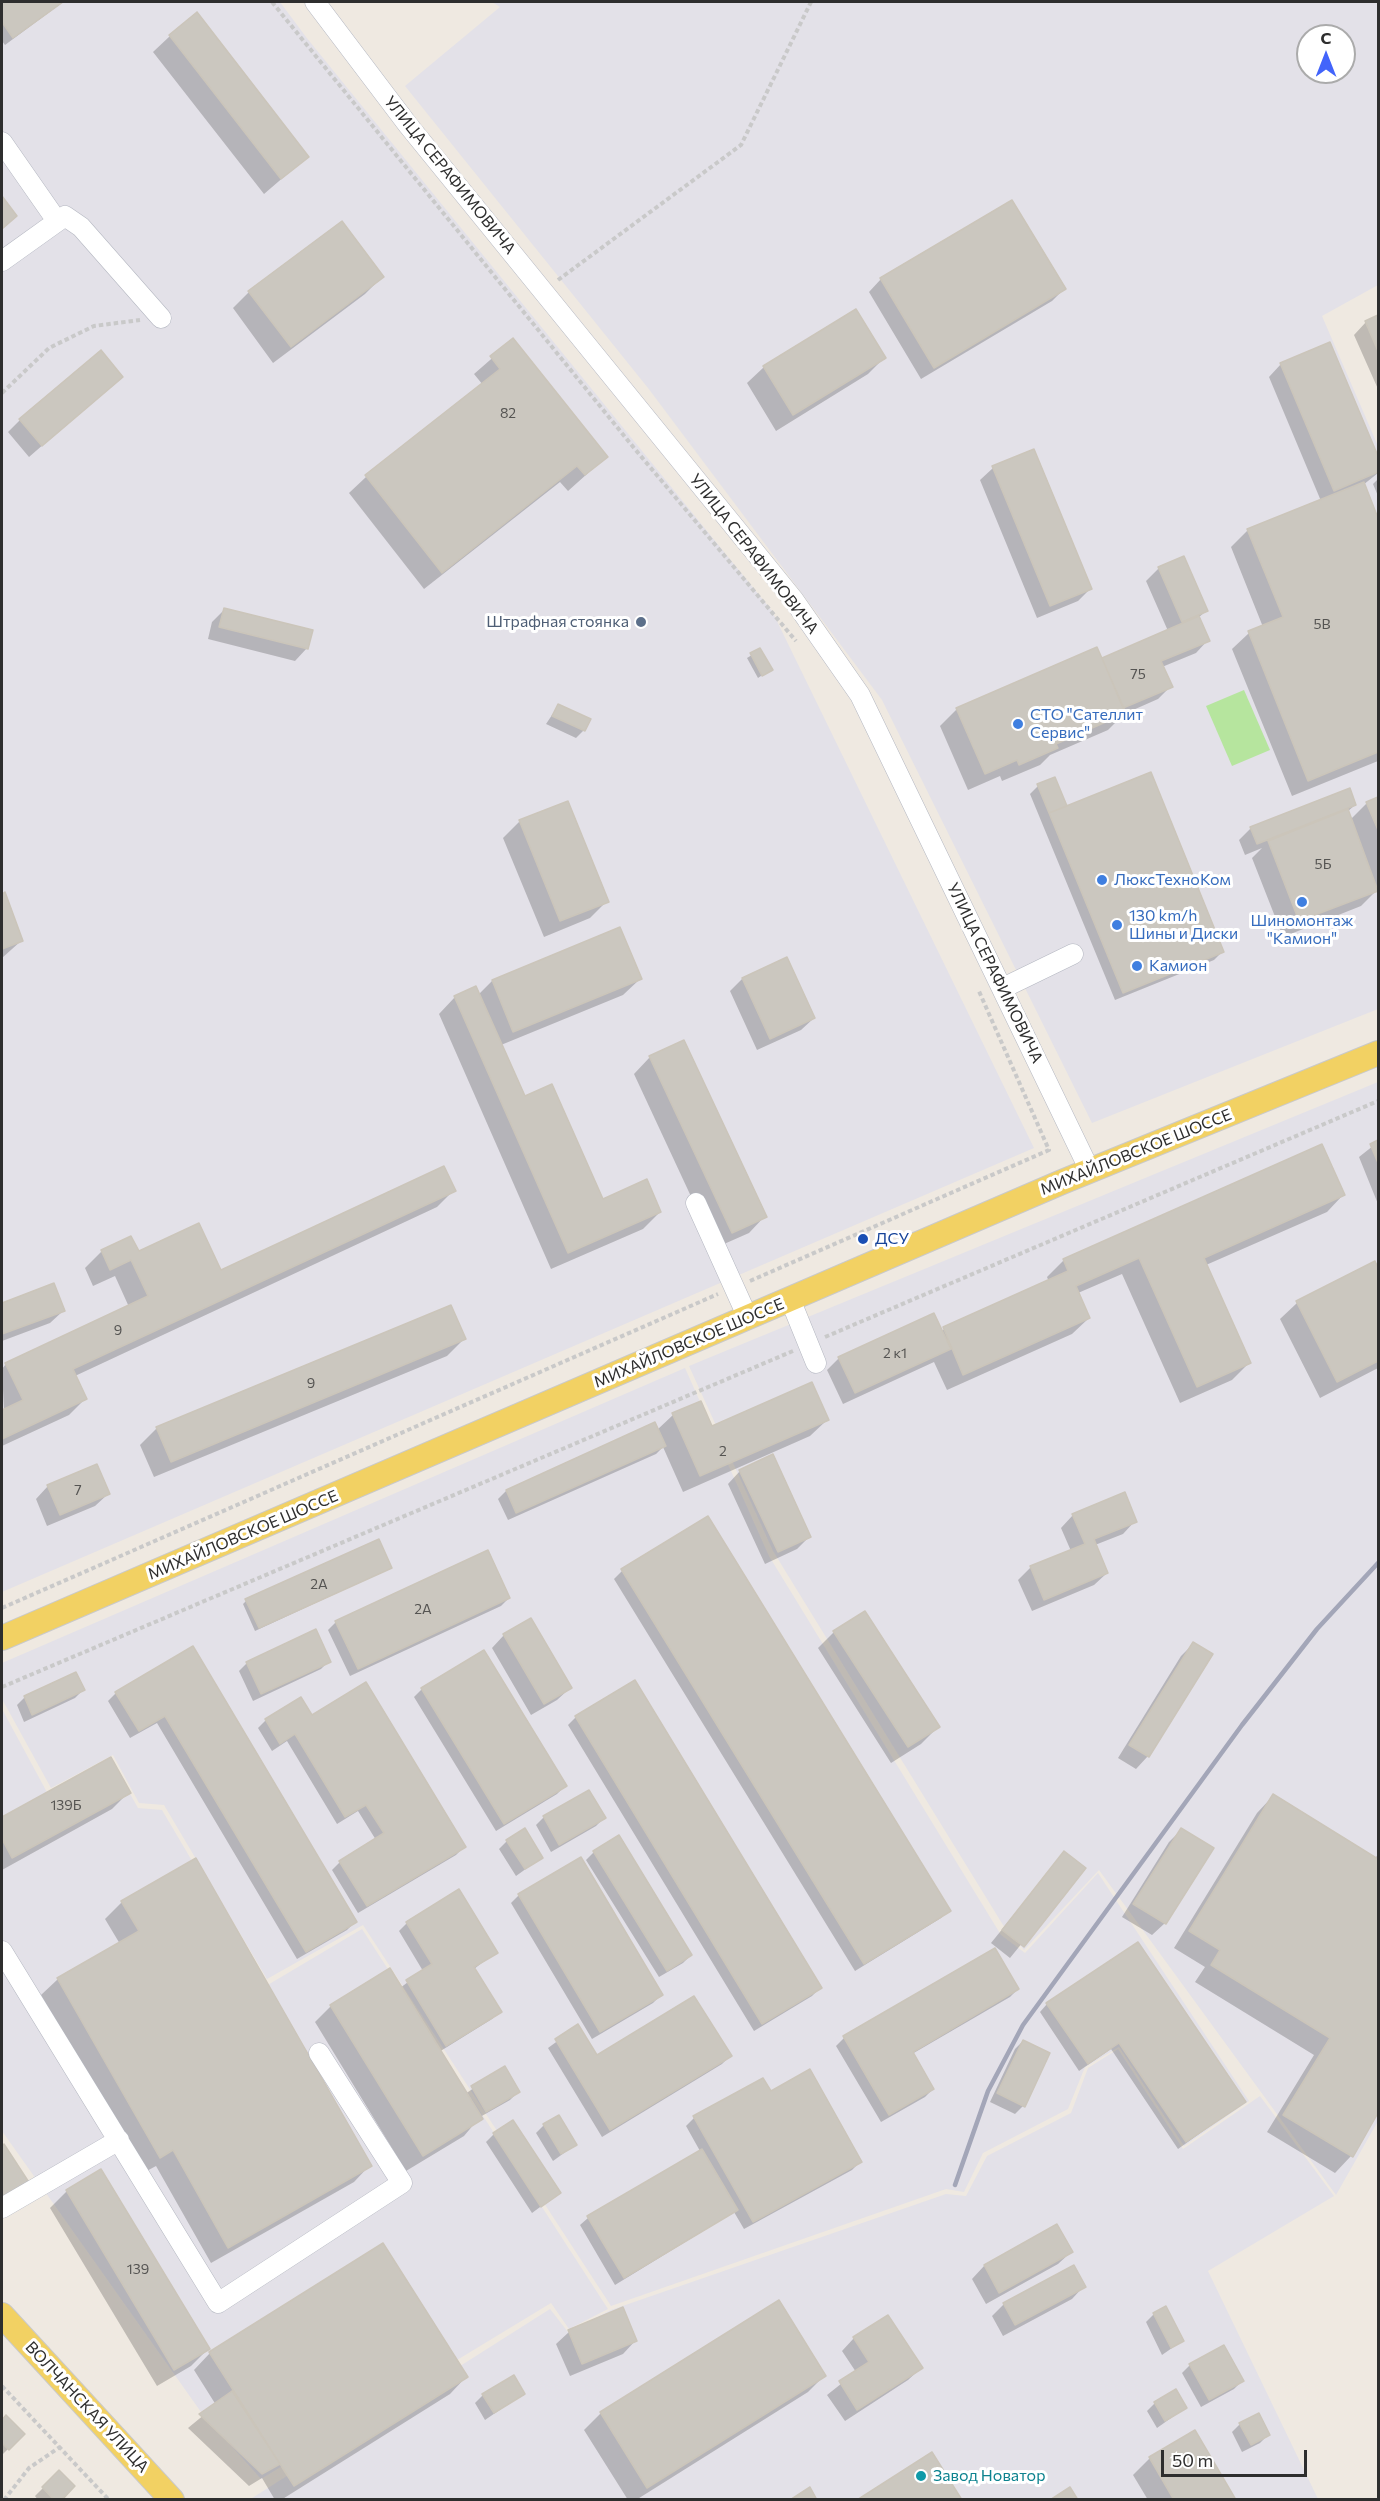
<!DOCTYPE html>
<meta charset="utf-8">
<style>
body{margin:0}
#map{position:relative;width:1380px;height:2501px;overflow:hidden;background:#efe9e1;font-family:Commissioner,sans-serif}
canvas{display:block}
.frame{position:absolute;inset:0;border:3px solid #2e2e2e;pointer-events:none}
.north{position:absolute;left:1296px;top:24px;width:60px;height:60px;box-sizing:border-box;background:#fff;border:2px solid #ababab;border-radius:50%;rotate:0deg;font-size:16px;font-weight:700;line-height:24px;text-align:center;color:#2e2e2e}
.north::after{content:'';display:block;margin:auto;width:21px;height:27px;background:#4264fb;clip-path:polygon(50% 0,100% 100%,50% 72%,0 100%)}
.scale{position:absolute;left:1161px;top:2450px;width:146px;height:27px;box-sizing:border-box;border:3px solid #2e2e2e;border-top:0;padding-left:8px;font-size:18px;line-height:21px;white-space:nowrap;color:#2e2e2e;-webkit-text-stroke:4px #fff;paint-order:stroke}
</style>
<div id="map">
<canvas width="1380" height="2501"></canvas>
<div class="frame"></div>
<div class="north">С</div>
<div class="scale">50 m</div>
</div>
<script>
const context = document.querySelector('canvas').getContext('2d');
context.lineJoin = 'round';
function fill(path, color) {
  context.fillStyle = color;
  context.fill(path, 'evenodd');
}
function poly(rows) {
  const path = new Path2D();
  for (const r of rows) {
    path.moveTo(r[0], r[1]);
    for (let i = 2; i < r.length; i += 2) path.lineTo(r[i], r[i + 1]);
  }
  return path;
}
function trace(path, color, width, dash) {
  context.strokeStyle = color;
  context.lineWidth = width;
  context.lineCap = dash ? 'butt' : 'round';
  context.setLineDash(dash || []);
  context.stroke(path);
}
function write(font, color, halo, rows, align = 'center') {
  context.font = font + ' Commissioner,sans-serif';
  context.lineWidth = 6;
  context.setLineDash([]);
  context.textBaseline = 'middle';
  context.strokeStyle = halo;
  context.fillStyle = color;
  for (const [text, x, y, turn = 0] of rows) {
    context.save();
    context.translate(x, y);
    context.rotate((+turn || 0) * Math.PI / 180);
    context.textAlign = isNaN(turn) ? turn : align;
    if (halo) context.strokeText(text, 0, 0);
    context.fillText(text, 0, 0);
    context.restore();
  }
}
fill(poly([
 [2,2,280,2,306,37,772,611,1034,1148,2,1592],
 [492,2,1378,2,1378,285,1322,316,1378,446,1378,1009,1092,1123,882,700,648,388,405,86,500,7],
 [1308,36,1344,36,1344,72,1308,72],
 [1378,1082,1378,2121,1336,2195,1099,1870,1024,1950,1003,1925,773,1551,689,1366],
 [685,1368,769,1556,1001,1935,1025,1953,1098,1873,1249,2101,1184,2146,1119,2047,1085,2067,1068,2109,983,2153,964,2192,946,2189,611,2306,363,1925,267,1979,164,1805,139,1803,113,1755,51,1788,2,1699,2,1663],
 [2,1709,49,1796,111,1760,138,1808,162,1810,266,1986,362,1929,608,2309,569,2329,551,2303,261,2479,201,2412,2,2131],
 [1118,2049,1183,2149,1260,2096,1334,2196,1208,2271,1318,2499,249,2500,550,2309,568,2332,611,2310,946,2194,966,2196,987,2156,1071,2113,1088,2068]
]), '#e3e1e8');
fill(poly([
 [1244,690,1270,750,1232,766,1206,706]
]), '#b6e59e');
fill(poly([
 [2,2,63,2,5,45,2,41],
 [170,36,307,157,264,194,153,52],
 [382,277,365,294,273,363,233,308,249,292],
 [881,279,1064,289,1052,301,921,379,869,292],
 [1378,317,1378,389,1354,335,1366,322],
 [513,340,606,457,568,491,560,482,424,589,349,493,366,477,483,385,474,374],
 [1330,344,1378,459,1378,473,1363,485,1378,522,1378,761,1292,796,1232,649,1249,633,1263,627,1231,547,1248,530,1321,501,1269,377,1281,364],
 [884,358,868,374,776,431,747,383,764,367],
 [121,377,29,457,8,432,20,420],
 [993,468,1090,589,1078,601,1037,618,980,480],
 [1378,479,1378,496,1373,484],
 [1159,568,1206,611,1198,618,1208,640,1196,653,1162,667,1171,686,1158,699,1124,714,1108,730,1050,755,1040,765,1002,781,1000,776,968,790,940,726,957,709,1102,661,1168,631,1146,581],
 [224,610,307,648,295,661,208,639,212,622],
 [760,650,771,669,758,678,747,658],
 [558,706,584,730,576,738,546,724],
 [1038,786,1066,808,1222,952,1214,960,1115,1000,1030,794],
 [1378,798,1378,889,1361,906,1283,937,1252,858,1262,848,1245,855,1239,840,1251,828,1355,805,1347,812,1350,820,1367,803],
 [520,821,607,901,590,918,544,937,503,838],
 [4,894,21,941,2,958,2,895],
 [620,929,640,979,623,995,501,1045,524,1098,602,1200,660,1212,643,1229,551,1269,439,1014,455,997,478,995,492,981],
 [787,959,814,1018,801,1030,757,1050,730,991,742,979],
 [650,1057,765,1216,749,1233,715,1248,634,1074],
 [1378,1142,1378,1204,1359,1157],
 [454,1190,437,1207,75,1376,86,1398,69,1415,2,1446,2,1412,4,1410,2,1369,6,1364,129,1307,115,1276,93,1286,85,1268,102,1251,138,1253,221,1272],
 [1343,1195,1327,1212,1206,1265,1249,1363,1232,1380,1180,1403,1122,1274,1078,1293,1089,1318,1072,1334,947,1390,934,1362,843,1404,827,1370,839,1358,941,1331,1049,1282,1047,1277,1064,1260],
 [1374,1263,1378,1272,1378,1368,1320,1398,1280,1319,1297,1303],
 [53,1285,63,1311,50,1323,2,1341,2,1305],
 [464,1339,447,1356,154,1477,140,1445,157,1428],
 [673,1415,711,1428,827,1420,810,1436,683,1492,663,1447,656,1454,508,1520,498,1499,506,1491,655,1424,657,1430],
 [740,1471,810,1536,797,1549,765,1564,728,1484],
 [48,1486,108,1494,95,1506,47,1526,36,1499],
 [1073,1515,1135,1521,1123,1534,1095,1545,1107,1573,1094,1585,1032,1611,1018,1580,1031,1567,1071,1551,1061,1528],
 [707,1518,949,1910,941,1918,855,1971,614,1579,622,1571],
 [391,1568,255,1631,243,1604,246,1601],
 [509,1598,501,1606,350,1676,328,1630,336,1622],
 [834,1632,938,1727,921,1744,891,1763,818,1648],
 [504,1635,570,1688,557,1700,531,1715,492,1648],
 [1193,1644,1148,1756,1136,1769,1118,1758,1181,1656],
 [192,1648,355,1922,347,1930,297,1959,157,1723,130,1738,108,1701,116,1693],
 [329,1661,321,1669,253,1701,239,1671,247,1663],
 [76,1674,83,1690,75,1698,24,1722,17,1705,25,1697],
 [634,1682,820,1988,812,1996,754,2031,568,1725,576,1717],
 [422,1689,565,1786,557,1794,496,1831,414,1697],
 [311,1717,464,1847,456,1855,358,1913,332,1870,340,1862,376,1840,358,1811,337,1824,287,1741,272,1751,258,1728,266,1720],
 [111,1759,129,1792,112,1809,2,1870,2,1819],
 [589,1792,604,1818,596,1826,551,1852,536,1825,544,1817],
 [1273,1796,1375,1859,1378,1854,1378,2110,1351,2156,1335,2173,1267,2132,1314,2055,1195,1982,1205,1967,1174,1948,1257,1813],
 [1182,1829,1165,1923,1152,1935,1122,1917,1169,1842],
 [507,1841,541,1858,516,1876,499,1849],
 [594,1852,691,1955,683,1963,659,1977,586,1860],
 [1064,1853,1083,1868,1010,1958,991,1943],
 [519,1895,661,1995,653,2003,592,2039,511,1903],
 [122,1902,370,2165,354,2182,211,2263,156,2166,143,2173,41,1995,58,1979,120,1944,105,1919],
 [407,1923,496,1952,474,1969,500,2012,492,2019,439,2052,465,2094,504,2068,518,2092,510,2100,480,2117,464,2136,406,2171,315,2022,331,2006,400,1988,423,1971,399,1931],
 [994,1950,1018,1989,1010,1997,912,2054,933,2089,925,2097,881,2122,836,2046,844,2038],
 [1047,2004,1244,2102,1178,2149,1111,2049,1079,2071,1040,2012],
 [578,2026,596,2057,730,2056,722,2064,602,2137,548,2048],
 [1023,2041,1023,2106,1015,2114,990,2102,1015,2049],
 [770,2093,860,2162,852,2170,744,2229,734,2212,615,2285,580,2225,588,2218,700,2151,686,2126,694,2118],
 [544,2125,575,2145,553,2161,536,2133],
 [494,2134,559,2193,532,2213,486,2142],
 [3,2146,30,2187,2,2208,2,2147],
 [67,2191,208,2349,191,2366,157,2386,50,2208],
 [1057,2226,1071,2252,1058,2264,986,2304,972,2279,984,2266],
 [1084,2286,1072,2299,1003,2336,992,2316,1004,2304],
 [1154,2314,1182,2341,1162,2355,1146,2322],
 [569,2332,635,2341,623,2354,570,2376,556,2344],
 [854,2338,921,2368,908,2380,845,2421,827,2395,856,2372,842,2351],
 [210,2353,466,2377,450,2394,281,2500,275,2500,262,2478,249,2486,188,2428,216,2405,194,2370],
 [1190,2365,1242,2381,1234,2389,1201,2407,1182,2373],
 [824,2376,808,2392,636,2500,628,2500,584,2430,601,2413],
 [523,2394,485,2420,475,2403,483,2395],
 [1155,2403,1185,2408,1157,2428,1147,2411],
 [6,2418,23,2434,2,2455,2,2422],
 [1240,2424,1268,2435,1260,2443,1242,2452,1232,2432],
 [1150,2458,1235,2500,1148,2500,1133,2475],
 [59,2472,60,2500,38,2500,35,2496]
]), '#0003');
const building = poly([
 [2,2,63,2,13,38,2,22,2,2],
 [197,12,309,157,281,179,169,35,197,12],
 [2,196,17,216,2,229,2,196],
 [1012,200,1066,289,934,368,880,278,1012,200],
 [342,221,384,277,291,347,248,291,342,221],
 [856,309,886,358,793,415,763,366,856,309],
 [1378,315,1378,351,1365,321,1378,315],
 [513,338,608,457,585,475,577,466,442,573,365,475,500,369,490,356,513,338],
 [1330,342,1378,456,1378,472,1334,491,1280,363,1330,342],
 [101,350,123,377,42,446,19,419,101,350],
 [1034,449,1092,589,1050,606,992,466,1034,449],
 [1364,482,1378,518,1378,752,1308,781,1248,631,1283,617,1247,529,1364,482],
 [1184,556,1208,611,1182,622,1158,567,1184,556],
 [224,608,313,630,308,649,219,627,224,608],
 [1199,616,1210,641,1161,661,1173,687,1123,708,1102,658,1199,616],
 [1097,647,1126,713,1056,744,1058,748,1019,765,1017,760,985,774,956,708,1097,647],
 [760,648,773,670,762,676,750,653,760,648],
 [558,704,591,719,585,731,552,716,558,704],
 [1151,772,1224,952,1123,993,1049,813,1151,772],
 [1055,777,1067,806,1049,813,1037,784,1055,777],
 [1350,788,1356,805,1257,844,1250,827,1350,788],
 [1378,797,1378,830,1366,802,1378,797],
 [568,801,609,902,560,921,519,820,568,801],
 [1348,809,1378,891,1299,921,1268,841,1348,809],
 [5,892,23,941,2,949,2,894,5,892],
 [620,927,642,979,513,1032,492,980,620,927],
 [787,957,815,1018,770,1039,742,978,787,957],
 [476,986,525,1096,552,1084,603,1199,647,1179,661,1212,568,1253,454,996,476,986],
 [684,1040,767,1217,732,1233,649,1056,684,1040],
 [1378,1140,1378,1163,1370,1144,1378,1140],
 [1322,1144,1345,1195,1204,1258,1251,1363,1197,1387,1139,1258,1076,1286,1090,1318,963,1375,943,1327,1068,1271,1063,1259,1322,1144],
 [444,1166,456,1191,73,1369,87,1399,2,1439,2,1410,23,1400,5,1363,148,1296,131,1260,110,1270,101,1250,131,1236,139,1251,199,1223,221,1270,444,1166],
 [1375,1261,1378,1268,1378,1361,1337,1382,1296,1301,1375,1261],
 [54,1283,65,1311,2,1334,2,1303,54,1283],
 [451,1305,466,1339,171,1462,156,1427,451,1305],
 [934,1313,951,1349,855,1393,838,1357,934,1313],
 [812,1382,829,1420,700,1476,672,1413,701,1401,712,1426,812,1382],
 [655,1422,666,1446,516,1513,506,1490,655,1422],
 [773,1454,811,1537,778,1552,739,1470,773,1454],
 [97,1464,110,1494,60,1515,47,1485,97,1464],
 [1125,1492,1137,1522,1094,1539,1108,1573,1044,1600,1030,1566,1085,1544,1072,1514,1125,1492],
 [708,1516,951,1911,864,1964,621,1569,708,1516],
 [379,1539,392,1568,259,1628,245,1599,379,1539],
 [488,1550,510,1598,358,1669,335,1621,488,1550],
 [865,1611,940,1727,908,1747,833,1631,865,1611],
 [531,1618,572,1688,544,1704,503,1634,531,1618],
 [316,1629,331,1662,261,1694,246,1662,316,1629],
 [1193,1642,1213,1654,1149,1757,1129,1745,1193,1642],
 [193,1646,357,1922,306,1952,165,1716,139,1731,115,1692,193,1646],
 [484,1650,567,1786,504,1824,421,1688,484,1650],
 [76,1672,85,1690,32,1715,24,1696,76,1672],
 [635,1680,822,1988,762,2024,575,1716,635,1680],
 [366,1682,466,1847,367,1906,339,1861,384,1833,366,1805,345,1817,295,1734,280,1744,265,1719,301,1697,312,1715,366,1682],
 [111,1757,131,1793,12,1858,2,1839,2,1817,111,1757],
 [589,1790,606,1818,559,1845,543,1816,589,1790],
 [1273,1794,1378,1859,1378,2113,1353,2157,1283,2115,1330,2038,1211,1965,1220,1950,1189,1931,1273,1794],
 [525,1828,543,1858,525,1869,506,1840,525,1828],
 [1181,1828,1214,1848,1166,1924,1133,1904,1181,1828],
 [619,1835,692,1955,667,1971,593,1851,619,1835],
 [1064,1851,1086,1868,1024,1947,1002,1930,1064,1851],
 [581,1857,663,1995,600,2032,518,1894,581,1857],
 [196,1858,372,2166,228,2248,173,2150,160,2158,57,1978,139,1931,121,1901,196,1858],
 [459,1889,498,1953,474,1967,502,2012,446,2046,406,1980,432,1964,406,1922,459,1889],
 [1138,1942,1246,2102,1186,2142,1119,2043,1088,2064,1046,2003,1138,1942],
 [995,1948,1019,1989,913,2052,934,2089,889,2115,843,2036,995,1948],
 [390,1968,483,2119,423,2156,330,2005,390,1968],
 [694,1996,732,2056,610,2130,555,2039,578,2024,597,2055,694,1996],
 [1023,2040,1050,2053,1025,2107,997,2093,1023,2040],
 [505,2066,520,2092,486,2112,471,2086,505,2066],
 [810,2069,862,2162,753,2222,693,2116,763,2078,771,2091,810,2069],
 [559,2115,577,2145,561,2154,543,2124,559,2115],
 [513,2120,561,2193,541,2207,493,2133,513,2120],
 [4,2144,32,2187,2,2204,2,2146,4,2144],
 [702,2149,738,2210,624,2278,587,2216,702,2149],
 [101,2169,210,2349,174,2370,66,2190,101,2169],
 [1057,2224,1073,2252,999,2293,984,2265,1057,2224],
 [383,2243,468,2377,294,2486,209,2352,383,2243],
 [1074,2265,1086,2287,1015,2325,1003,2303,1074,2265],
 [779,2300,826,2376,647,2488,600,2412,779,2300],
 [1166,2306,1184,2341,1171,2348,1153,2313,1166,2306],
 [623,2307,637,2341,582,2364,568,2330,623,2307],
 [888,2315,923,2368,857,2410,839,2381,869,2362,853,2337,888,2315],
 [1224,2345,1244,2381,1209,2400,1189,2364,1224,2345],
 [514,2375,525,2394,494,2413,482,2394,514,2375],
 [1176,2389,1187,2408,1165,2421,1154,2402,1176,2389],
 [232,2391,280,2464,262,2474,199,2414,232,2391],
 [1259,2413,1270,2435,1251,2445,1239,2423,1259,2413],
 [6,2415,25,2434,9,2450,2,2443,2,2420,6,2415],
 [1195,2430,1236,2500,1174,2500,1149,2457,1195,2430],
 [932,2452,962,2500,857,2500,932,2452],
 [59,2470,75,2486,62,2500,54,2500,42,2487,59,2470],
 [810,2487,817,2500,790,2500,810,2487],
 [1070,2487,1078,2500,1050,2500,1070,2487]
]);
fill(building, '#cbc7bf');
trace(building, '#cbc5ba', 1.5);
const minor = poly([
 [315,2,408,125,793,599,860,695,1090,1171],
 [2,142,57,221],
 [2,261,65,216,81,227,161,318],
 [1003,988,1073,954],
 [696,1203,748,1318],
 [790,1299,816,1363],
 [2,1951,218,2303,402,2183,319,2053],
 [2,2208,119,2140]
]);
const major = poly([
 [2,1638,1062,1182,1378,1053],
 [2,2315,172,2500]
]);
trace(minor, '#b4b7c1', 21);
trace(major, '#c9c9c9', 26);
trace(poly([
 [272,2,634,448,796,641],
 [558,280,741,145,811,2],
 [2,393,49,348,94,326,140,320],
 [750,1281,1049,1150,978,989],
 [825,1337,1378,1101],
 [2,1608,718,1294],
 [2,1687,793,1351],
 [2,2386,109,2500],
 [4,2500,29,2468,60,2447]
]), '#c9c9c9', 4, [4.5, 3]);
trace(minor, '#fff', 20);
trace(major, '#f2d163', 24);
trace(poly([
 [955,2185,988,2091,1023,2025,1242,1725,1317,1629,1378,1563]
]), '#a3a6b8', 4.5);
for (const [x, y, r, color] of [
 [641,622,6,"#5c6f8a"],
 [1018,724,6,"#3f7fe0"],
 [1102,880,6,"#3f7fe0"],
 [1302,902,6,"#3f7fe0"],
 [1117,925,6,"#3f7fe0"],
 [1137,966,6,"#3f7fe0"],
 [863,1239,6,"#1a4fb4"],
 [921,2476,6,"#0f9aa8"]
]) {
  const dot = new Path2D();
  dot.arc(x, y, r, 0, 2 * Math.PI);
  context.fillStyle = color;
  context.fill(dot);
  trace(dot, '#fff', 2);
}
write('14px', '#555452', null, [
 ["82",508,413],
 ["5В",1322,624],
 ["75",1138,674],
 ["5Б",1323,864],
 ["9",118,1330],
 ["2 к1",895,1353],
 ["9",311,1383],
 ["2",723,1451],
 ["7",78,1490],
 ["2А",319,1584],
 ["2А",423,1609],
 ["139Б",66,1805],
 ["139",138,2269]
]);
write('16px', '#2e2e2e', '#fff', [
 ["УЛИЦА СЕРАФИМОВИЧА",450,175,51],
 ["УЛИЦА СЕРАФИМОВИЧА",754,554,52],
 ["УЛИЦА СЕРАФИМОВИЧА",995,973,64],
 ["МИХАЙЛОВСКОЕ ШОССЕ",1136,1152,-22],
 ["МИХАЙЛОВСКОЕ ШОССЕ",689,1343,-23],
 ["МИХАЙЛОВСКОЕ ШОССЕ",243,1535,-23],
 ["ВОЛЧАНСКАЯ УЛИЦА",87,2407,47]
]);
write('16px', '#4e5e75', '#fff', [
 ["Штрафная стоянка",629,622]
], 'right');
write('16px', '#366cbe', '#fff', [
 ["СТО \"Сателлит",1030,715],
 ["Сервис\"",1030,733],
 ["ЛюксТехноКом",1114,880],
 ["130 km/h",1129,916],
 ["Шины и Диски",1129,934],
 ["Шиномонтаж",1302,921,"center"],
 ["\"Камион\"",1302,939,"center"],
 ["Камион",1149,966]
], 'left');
write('16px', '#164399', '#fff', [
 ["ДСУ",875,1239]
], 'left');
write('16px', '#0d838f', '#fff', [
 ["Завод Новатор",933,2476]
], 'left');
</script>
